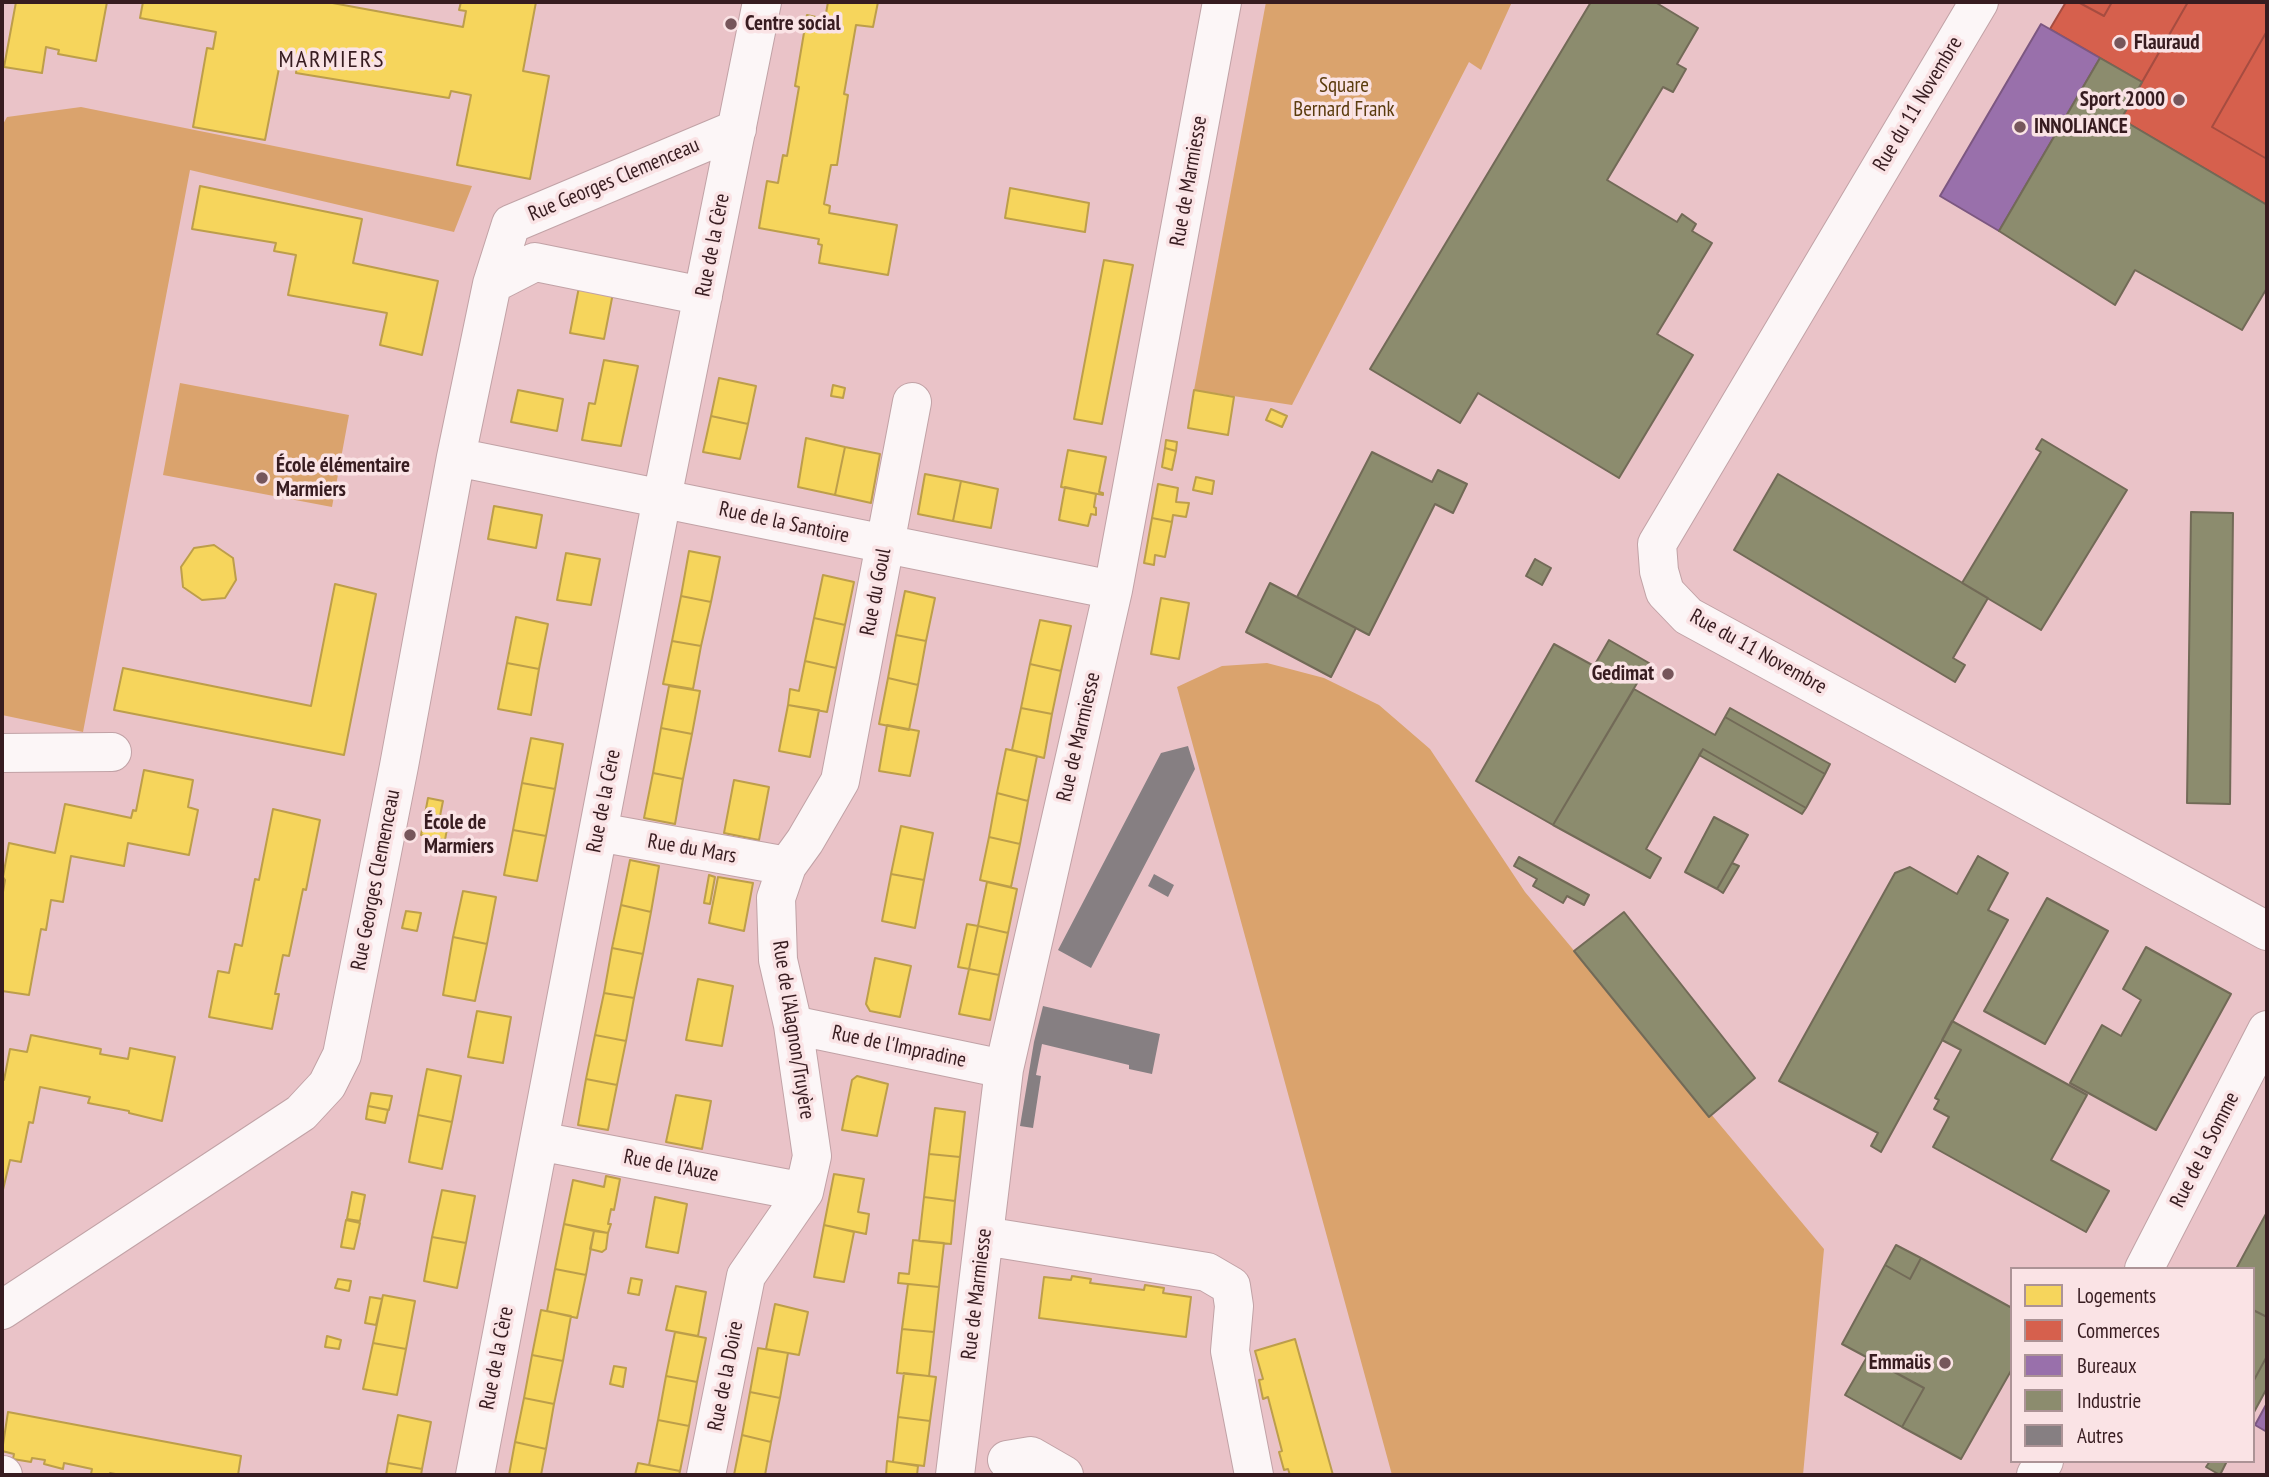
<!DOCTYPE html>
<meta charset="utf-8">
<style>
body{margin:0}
#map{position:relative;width:2269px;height:1477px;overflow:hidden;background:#eac3c8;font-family:"PT Sans Narrow",sans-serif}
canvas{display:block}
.frame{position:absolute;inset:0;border:4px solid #371c20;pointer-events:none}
.legend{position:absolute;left:2010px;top:1267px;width:245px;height:196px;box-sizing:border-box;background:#fae3e5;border:2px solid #ac9396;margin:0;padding:9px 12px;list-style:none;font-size:21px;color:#371c20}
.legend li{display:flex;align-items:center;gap:14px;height:35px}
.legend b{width:35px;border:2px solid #ac9396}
</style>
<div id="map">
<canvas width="2269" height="1477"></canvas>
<div class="frame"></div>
<ul class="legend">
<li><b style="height:19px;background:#f6d55c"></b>Logements</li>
<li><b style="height:19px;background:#d6604d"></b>Commerces</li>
<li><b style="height:19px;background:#9970ab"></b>Bureaux</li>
<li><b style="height:19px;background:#8c8c6e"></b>Industrie</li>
<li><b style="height:19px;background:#867f82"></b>Autres</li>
</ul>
</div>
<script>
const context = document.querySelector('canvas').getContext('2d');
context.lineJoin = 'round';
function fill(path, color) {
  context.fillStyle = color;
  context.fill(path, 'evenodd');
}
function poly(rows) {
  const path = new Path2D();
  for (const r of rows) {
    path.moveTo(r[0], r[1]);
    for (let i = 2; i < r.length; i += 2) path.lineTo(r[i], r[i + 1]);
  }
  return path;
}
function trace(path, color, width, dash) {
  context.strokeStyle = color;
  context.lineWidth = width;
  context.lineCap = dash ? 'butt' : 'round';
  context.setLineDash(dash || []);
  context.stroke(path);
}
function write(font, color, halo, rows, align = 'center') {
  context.font = font + ' "PT Sans Narrow",sans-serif';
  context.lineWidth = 7;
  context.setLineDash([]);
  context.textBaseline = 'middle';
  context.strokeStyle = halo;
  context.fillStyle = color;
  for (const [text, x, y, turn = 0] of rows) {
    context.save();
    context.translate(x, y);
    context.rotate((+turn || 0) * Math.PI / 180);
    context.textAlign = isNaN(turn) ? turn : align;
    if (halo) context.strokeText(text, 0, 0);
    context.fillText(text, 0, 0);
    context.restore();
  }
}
fill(poly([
 [1266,2,1512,2,1481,70,1469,62,1292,405,1194,390],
 [81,107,472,186,454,232,190,170,83,732,2,715,2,126,7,117],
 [180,383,349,415,332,507,163,475],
 [1267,663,1324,678,1379,705,1430,749,1525,892,1824,1249,1803,1475,1392,1475,1177,687,1222,666]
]), '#daa36d');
const homes = poly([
 [16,2,107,2,96,61,58,54,59,50,46,47,42,73,4,67,16,2],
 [143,2,327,2,463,27,466,11,459,10,461,2,536,2,523,71,549,76,530,179,457,165,471,95,451,91,449,98,296,73,297,65,280,63,265,140,193,127,207,48,213,49,216,32,140,18,143,2],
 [828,2,878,2,873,27,856,25,844,94,848,95,837,165,831,165,824,204,830,206,829,213,897,225,888,275,819,263,822,245,818,244,819,239,759,228,767,181,778,183,783,155,787,156,799,87,795,86,807,15,825,19,828,2],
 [200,186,362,219,353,263,438,281,422,355,380,345,387,313,288,295,296,255,274,251,276,243,192,229,200,186],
 [1010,188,1089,203,1085,232,1005,218,1010,188],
 [1104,260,1133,265,1102,424,1074,419,1104,260],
 [579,287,613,293,604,339,570,333,579,287],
 [604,360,638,366,621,446,582,440,589,403,595,404,604,360],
 [719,378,756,386,748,424,711,416,719,378],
 [833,385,845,388,843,398,831,396,833,385],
 [518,390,563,399,557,431,511,422,518,390],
 [1194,390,1234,397,1228,435,1188,428,1194,390],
 [1271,409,1287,416,1282,427,1266,420,1271,409],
 [711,416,748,424,740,459,703,452,711,416],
 [806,438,845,447,835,495,798,487,806,438],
 [1166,440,1177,442,1176,451,1165,448,1166,440],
 [845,447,880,454,871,503,835,495,845,447],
 [1165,448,1176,451,1172,470,1162,467,1165,448],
 [1068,450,1106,457,1099,492,1103,493,1103,495,1061,487,1068,450],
 [925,474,961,481,953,521,918,514,925,474],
 [1196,477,1214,481,1212,494,1193,490,1196,477],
 [961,481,998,489,991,528,953,521,961,481],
 [1158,484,1178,488,1176,502,1189,503,1186,517,1173,515,1172,522,1152,518,1158,484],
 [1065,487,1096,494,1094,507,1096,508,1096,515,1091,514,1088,526,1059,520,1065,487],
 [494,506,542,515,536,548,488,539,494,506],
 [1152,518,1172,522,1165,557,1155,555,1154,565,1144,563,1152,518],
 [214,545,233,558,236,580,225,598,202,600,183,587,181,567,194,548,214,545],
 [689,551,720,557,711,602,681,596,689,551],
 [566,553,600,559,591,605,557,600,566,553],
 [823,575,854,582,845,625,814,618,823,575],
 [335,584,376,594,344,755,114,710,123,668,311,706,335,584],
 [905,591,935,598,926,641,896,635,905,591],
 [681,596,711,602,701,646,672,641,681,596],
 [1161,598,1189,603,1179,659,1151,654,1161,598],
 [516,617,548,624,539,669,507,663,516,617],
 [814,618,845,625,836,668,805,661,814,618],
 [1040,620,1071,626,1061,671,1030,664,1040,620],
 [896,635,926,641,918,685,888,678,896,635],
 [672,641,701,646,693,689,663,684,672,641],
 [805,661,836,668,827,712,788,705,790,689,799,691,805,661],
 [507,663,539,669,531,715,498,709,507,663],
 [1030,664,1061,671,1052,714,1021,708,1030,664],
 [888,678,918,685,909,730,879,724,888,678],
 [669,686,700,691,692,734,661,728,669,686],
 [788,705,819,710,810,757,779,751,788,705],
 [1021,708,1052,714,1044,758,1012,750,1021,708],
 [887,725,919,731,910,776,879,771,887,725],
 [661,728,692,734,683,779,653,773,661,728],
 [531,738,563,744,555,789,522,783,531,738],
 [1006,749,1037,756,1028,801,997,793,1006,749],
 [144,770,193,780,188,807,198,810,189,855,128,843,124,866,71,856,63,902,51,900,46,930,41,929,29,995,2,991,2,898,5,880,3,877,9,843,55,853,65,804,131,818,133,810,136,811,144,770],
 [653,773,683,779,675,824,644,818,653,773],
 [734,780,769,787,759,840,724,833,734,780],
 [522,783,555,789,546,836,513,830,522,783],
 [997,793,1028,801,1020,844,989,837,997,793],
 [428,798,443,801,440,816,425,814,428,798],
 [273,809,320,820,306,890,303,889,289,956,283,955,275,994,279,994,272,1029,209,1017,218,971,229,973,235,944,242,946,255,879,259,880,273,809],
 [425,814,449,818,445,840,421,835,425,814],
 [901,826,933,833,924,880,891,874,901,826],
 [513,830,546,836,537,881,504,875,513,830],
 [989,837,1020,844,1011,887,980,880,989,837],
 [630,860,659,866,651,912,621,905,630,860],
 [891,874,924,880,915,928,882,921,891,874],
 [709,875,715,877,710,904,704,903,709,875],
 [718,877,753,883,744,931,709,923,718,877],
 [987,882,1017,889,1008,933,978,926,987,882],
 [463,891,496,897,487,944,453,937,463,891],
 [621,905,651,912,643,954,612,948,621,905],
 [406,911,421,913,417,931,402,928,406,911],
 [967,924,978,926,969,969,958,967,967,924],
 [978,926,1008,933,999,975,969,969,978,926],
 [453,937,487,944,475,1001,443,995,453,937],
 [612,948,643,954,634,998,604,993,612,948],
 [875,958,911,966,900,1017,870,1011,866,1004,875,958],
 [969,969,999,975,990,1020,959,1014,969,969],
 [698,979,733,986,722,1046,686,1040,698,979],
 [604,993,634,998,626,1041,595,1035,604,993],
 [477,1011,511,1017,503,1063,468,1057,477,1011],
 [31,1035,101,1049,100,1054,128,1059,130,1048,175,1057,162,1121,129,1113,129,1111,88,1103,90,1097,40,1087,33,1123,29,1122,21,1162,10,1160,2,1194,2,1080,4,1080,10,1049,27,1052,31,1035],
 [595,1035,626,1041,617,1085,586,1079,595,1035],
 [427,1069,461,1076,452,1122,418,1115,427,1069],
 [857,1076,888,1084,877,1136,842,1130,852,1080,857,1076],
 [586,1079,617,1085,608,1130,578,1125,586,1079],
 [371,1093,392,1096,389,1110,368,1106,371,1093],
 [676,1095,711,1101,702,1149,666,1142,676,1095],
 [368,1106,388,1110,385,1123,366,1119,368,1106],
 [935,1108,965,1112,960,1157,929,1154,935,1108],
 [418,1115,452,1122,442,1169,409,1162,418,1115],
 [929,1154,960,1157,955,1201,924,1197,929,1154],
 [834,1174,864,1179,858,1212,869,1214,866,1234,824,1225,834,1174],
 [606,1176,620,1179,614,1210,611,1209,608,1224,611,1224,608,1233,564,1224,573,1180,604,1187,606,1176],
 [442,1190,475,1196,466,1243,432,1237,442,1190],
 [352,1192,365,1195,360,1221,347,1219,352,1192],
 [655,1197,687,1204,678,1253,646,1247,655,1197],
 [924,1197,955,1201,951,1244,919,1241,924,1197],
 [346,1220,360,1223,354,1249,341,1247,346,1220],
 [564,1224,594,1231,586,1275,555,1269,564,1224],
 [824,1225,854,1232,844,1282,814,1277,824,1225],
 [594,1231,608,1233,606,1249,602,1252,590,1249,594,1231],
 [432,1237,466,1243,457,1288,424,1281,432,1237],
 [913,1240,944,1243,939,1287,898,1283,899,1273,909,1274,913,1240],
 [555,1269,586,1275,577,1318,547,1311,555,1269],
 [1072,1276,1091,1279,1090,1283,1144,1290,1145,1285,1164,1288,1163,1293,1191,1297,1186,1337,1039,1318,1044,1277,1071,1280,1072,1276],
 [631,1278,642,1280,639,1295,628,1293,631,1278],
 [338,1279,351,1281,349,1291,335,1288,338,1279],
 [908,1284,939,1287,934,1332,902,1329,908,1284],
 [676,1286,706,1292,698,1336,666,1330,676,1286],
 [383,1295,415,1301,406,1349,373,1343,383,1295],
 [370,1297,382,1299,376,1325,365,1323,370,1297],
 [775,1304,808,1312,799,1355,766,1349,775,1304],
 [541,1310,571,1316,563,1361,532,1355,541,1310],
 [902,1329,934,1332,929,1376,897,1373,902,1329],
 [675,1332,706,1338,697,1382,666,1376,675,1332],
 [327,1336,341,1340,339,1349,325,1347,327,1336],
 [1295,1339,1333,1475,1290,1475,1288,1469,1284,1470,1279,1452,1282,1451,1268,1397,1263,1399,1259,1380,1263,1379,1255,1351,1295,1339],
 [373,1343,406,1349,397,1395,363,1389,373,1343],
 [758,1348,788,1353,780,1398,750,1392,758,1348],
 [532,1355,563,1361,554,1404,524,1398,532,1355],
 [614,1366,626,1368,623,1387,610,1384,614,1366],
 [904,1373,936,1377,930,1421,898,1417,904,1373],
 [666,1376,697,1382,689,1426,658,1420,666,1376],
 [750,1392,780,1398,771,1442,742,1435,750,1392],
 [524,1398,554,1404,546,1449,515,1442,524,1398],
 [8,1412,241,1456,238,1475,121,1475,110,1473,109,1475,96,1475,91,1474,92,1469,64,1463,63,1469,44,1464,45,1460,32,1458,31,1462,13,1459,14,1454,2,1451,8,1412],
 [398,1415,431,1422,422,1469,388,1463,398,1415],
 [898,1417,930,1421,924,1466,893,1462,898,1417],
 [658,1420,689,1426,680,1471,649,1465,658,1420],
 [742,1435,771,1442,765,1475,734,1475,742,1435],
 [515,1442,546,1449,541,1475,509,1475,515,1442],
 [887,1461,918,1466,917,1475,886,1475,887,1461],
 [388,1463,422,1469,421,1475,386,1475,388,1463],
 [638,1463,680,1471,679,1475,635,1475,638,1463]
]);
fill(homes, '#f6d55c');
trace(homes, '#bd9e4a', 2);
const shops = poly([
 [2066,2,2078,2,2104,16,2112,2,2188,2,2142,82,2050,29,2066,2],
 [2078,2,2112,2,2104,16,2078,2],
 [2188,2,2267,2,2267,31,2212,127,2267,159,2267,205,2121,119,2188,2],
 [2267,31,2267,159,2212,127,2267,31]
]);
fill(shops, '#d6604d');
trace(shops, '#a64c40', 2);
const offices = poly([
 [2041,24,2100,58,1999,231,1940,196,2041,24],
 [2267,1403,2267,1432,2255,1425,2267,1403]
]);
fill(offices, '#9970ab');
trace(offices, '#7c5781', 2);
const industry = poly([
 [1591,2,1655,2,1698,28,1677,64,1686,69,1673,92,1663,87,1607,180,1677,222,1682,214,1696,224,1692,231,1712,243,1657,334,1693,355,1619,478,1478,393,1460,423,1370,369,1591,2],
 [2100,58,2142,82,2121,119,2267,205,2267,288,2242,330,2135,270,2115,305,1999,231,2100,58],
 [2042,439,2127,490,2041,630,1962,583,2041,452,2036,449,2042,439],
 [1372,452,1432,482,1438,470,1467,484,1453,513,1435,504,1369,635,1297,597,1372,452],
 [1778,474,1988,598,1953,658,1965,665,1955,682,1734,550,1778,474],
 [2191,512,2233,513,2230,804,2187,803,2191,512],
 [1535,559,1551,568,1542,585,1526,576,1535,559],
 [1270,583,1356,628,1331,677,1246,632,1270,583],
 [1609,640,1649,663,1553,825,1476,781,1554,644,1594,666,1609,640],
 [1634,689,1715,735,1725,717,1825,774,1806,808,1703,749,1646,849,1661,858,1650,878,1553,825,1634,689],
 [1730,708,1830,764,1825,774,1725,717,1730,708],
 [1703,749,1806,808,1802,814,1699,755,1703,749],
 [1714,817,1748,835,1717,889,1685,872,1714,817],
 [1978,856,2008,873,1988,910,2008,920,1881,1152,1871,1146,1878,1133,1779,1081,1895,873,1910,867,1957,894,1978,856],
 [1519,857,1589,895,1584,905,1567,896,1563,903,1533,886,1537,879,1514,866,1519,857],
 [1732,863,1739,866,1723,893,1717,889,1732,863],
 [2047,898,2108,931,2045,1044,1984,1011,2047,898],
 [1624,912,1755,1078,1709,1117,1574,951,1624,912],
 [2146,947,2231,994,2156,1130,2070,1083,2102,1025,2121,1036,2141,1000,2123,989,2146,947],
 [1952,1021,2087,1095,2051,1160,2109,1191,2086,1232,1933,1147,1949,1117,1934,1109,1939,1100,1935,1098,1961,1050,1942,1040,1952,1021],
 [2267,1212,2267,1317,2253,1310,2253,1269,2236,1269,2267,1212],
 [1896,1245,1921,1258,1910,1279,1885,1265,1896,1245],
 [1921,1258,2012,1308,2012,1369,1961,1459,1902,1427,1924,1388,1842,1344,1885,1265,1910,1279,1921,1258],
 [2253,1310,2267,1317,2267,1356,2253,1382,2253,1310],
 [2267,1356,2267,1388,2253,1414,2253,1382,2267,1356],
 [1867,1357,1924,1388,1902,1427,1845,1395,1867,1357],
 [2210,1461,2227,1461,2220,1475,2206,1467,2210,1461]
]);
fill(industry, '#8c8c6e');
trace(industry, '#726a57', 2);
fill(poly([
 [1188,746,1195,769,1091,968,1058,950,1161,753],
 [1154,874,1174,885,1168,897,1148,886],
 [1043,1006,1160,1034,1152,1074,1129,1069,1129,1065,1042,1044,1036,1075,1041,1076,1033,1128,1020,1126,1034,1042]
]), '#867f82');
const minor = poly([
 [1979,2,1657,544,1659,571,1665,592,1688,616,2267,931],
 [492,284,535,262,703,296],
 [456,457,1113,590],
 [2,753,112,752],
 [598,832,787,866],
 [793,1025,1004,1069],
 [539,1141,804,1192],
 [984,1236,1207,1272,1231,1286,1234,1306,1230,1351,1254,1475],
 [2144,1269,2267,1030],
 [2,1310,301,1113,327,1085,342,1055,399,766,456,457,492,284,511,224,737,129],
 [1007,1460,1031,1456,1064,1475],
 [2,1475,3,1475],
 [475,1475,662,498,762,2],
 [706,1475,746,1276,804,1192,812,1156,793,1025,778,960,776,898,787,866,805,841,840,781,912,402],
 [955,1475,1004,1069,1113,590,1222,2],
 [2036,1475,2044,1461]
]);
trace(minor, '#c1a2a6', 40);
trace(minor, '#fcf6f7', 38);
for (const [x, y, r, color] of [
 [731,24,7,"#76565b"],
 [2120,43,7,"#76565b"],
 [2179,100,7,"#76565b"],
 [2020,127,7,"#76565b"],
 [262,478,7,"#76565b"],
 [1668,674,7,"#76565b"],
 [410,835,7,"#76565b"],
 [1945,1363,7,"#76565b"]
]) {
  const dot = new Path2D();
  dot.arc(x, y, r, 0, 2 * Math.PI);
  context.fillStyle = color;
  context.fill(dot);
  trace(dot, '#fae3e5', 2.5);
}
write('bold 21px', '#371c20', '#fae3e5', [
 ["Centre social",745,24],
 ["Flauraud",2134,43],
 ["Sport 2000",2165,100,"right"],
 ["INNOLIANCE",2034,127],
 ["École élémentaire",276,466],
 ["Marmiers",276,490],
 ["Gedimat",1654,674,"right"],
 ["École de",424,823],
 ["Marmiers",424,847],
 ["Emmaüs",1931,1363,"right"]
], 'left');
write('21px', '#5b3c0e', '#fae3e5', [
 ["Square",1344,86],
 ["Bernard Frank",1344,110]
]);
write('21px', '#371c20', '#fae3e5', [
 ["Rue du 11 Novembre",1918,104,-59],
 ["Rue Georges Clemenceau",614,180,-23],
 ["Rue de Marmiesse",1189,181,-80],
 ["Rue de la Cère",713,245,-79],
 ["Rue de la Santoire",784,523,12],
 ["Rue du Goul",876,592,-79],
 ["Rue du 11 Novembre",1758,652,29],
 ["Rue de Marmiesse",1079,737,-77],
 ["Rue de la Cère",604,801,-79],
 ["Rue du Mars",692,849,10],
 ["Rue Georges Clemenceau",376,880,-79],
 ["Rue de l'Alagnon/Truyère",793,1030,81],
 ["Rue de l'Impradine",899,1047,12],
 ["Rue de la Somme",2205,1150,-63],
 ["Rue de l'Auze",671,1166,11],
 ["Rue de Marmiesse",977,1294,-83],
 ["Rue de la Cère",497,1358,-79],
 ["Rue de la Doire",726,1376,-79]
]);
context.letterSpacing = '2px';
write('24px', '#371c20', '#fae3e5', [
 ["MARMIERS",332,60]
]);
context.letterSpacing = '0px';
</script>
